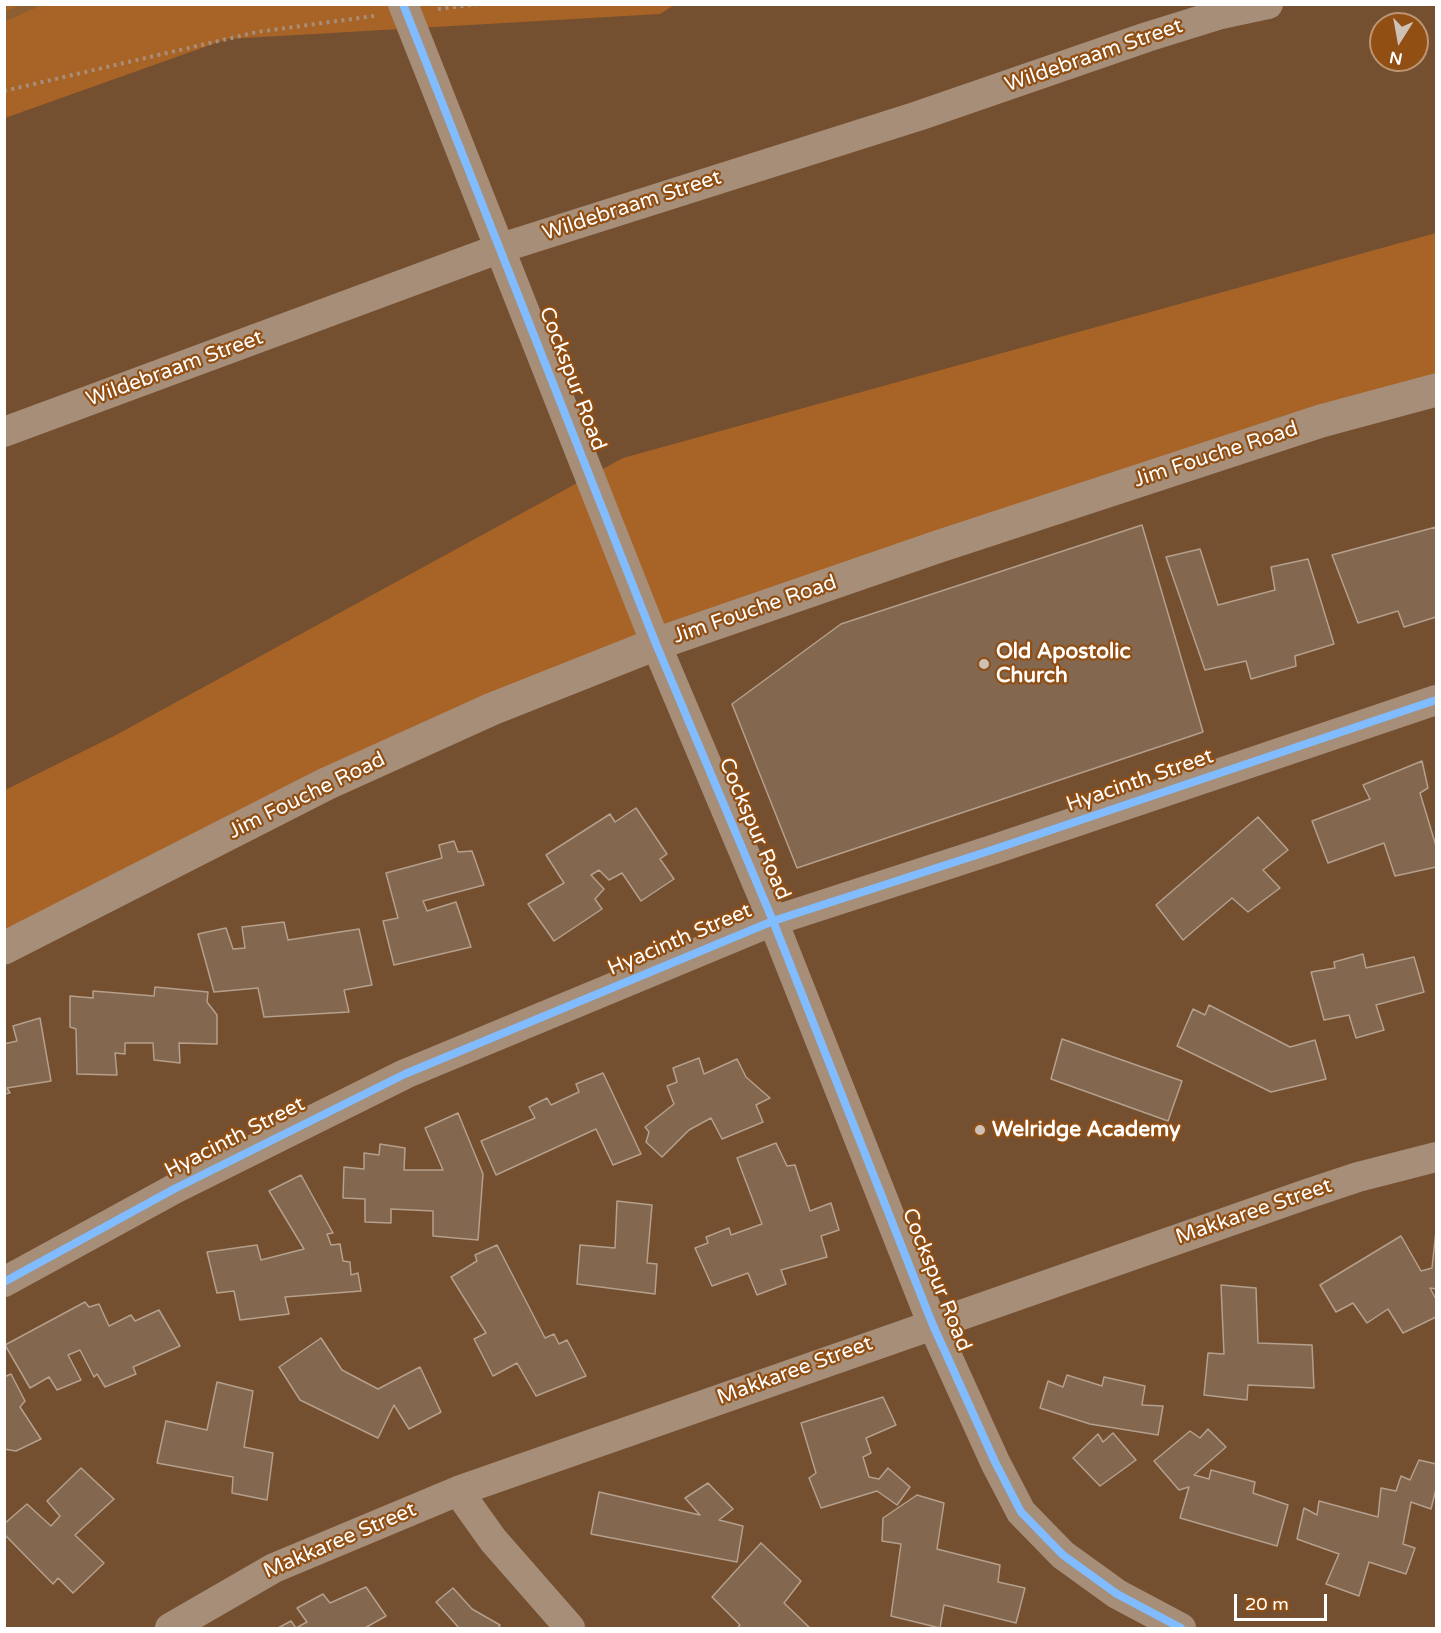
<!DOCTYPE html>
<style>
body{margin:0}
#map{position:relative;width:1441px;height:1633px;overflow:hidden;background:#745031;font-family:"Varela Round",sans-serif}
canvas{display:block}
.frame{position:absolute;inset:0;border:6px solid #fff;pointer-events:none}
.north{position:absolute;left:1369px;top:12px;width:60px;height:60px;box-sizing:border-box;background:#914f14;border:2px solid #bd9572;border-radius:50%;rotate:191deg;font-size:16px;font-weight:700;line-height:24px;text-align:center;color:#fff}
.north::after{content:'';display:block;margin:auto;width:21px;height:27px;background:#cec2b7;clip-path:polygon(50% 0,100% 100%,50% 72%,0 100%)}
.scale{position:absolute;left:1234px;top:1594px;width:93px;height:27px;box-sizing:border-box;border:3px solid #fff;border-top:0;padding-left:8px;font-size:18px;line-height:21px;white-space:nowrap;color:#fff;-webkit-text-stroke:4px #914f14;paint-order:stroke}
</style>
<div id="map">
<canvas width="1441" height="1633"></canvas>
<div class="frame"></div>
<div class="north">N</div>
<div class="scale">20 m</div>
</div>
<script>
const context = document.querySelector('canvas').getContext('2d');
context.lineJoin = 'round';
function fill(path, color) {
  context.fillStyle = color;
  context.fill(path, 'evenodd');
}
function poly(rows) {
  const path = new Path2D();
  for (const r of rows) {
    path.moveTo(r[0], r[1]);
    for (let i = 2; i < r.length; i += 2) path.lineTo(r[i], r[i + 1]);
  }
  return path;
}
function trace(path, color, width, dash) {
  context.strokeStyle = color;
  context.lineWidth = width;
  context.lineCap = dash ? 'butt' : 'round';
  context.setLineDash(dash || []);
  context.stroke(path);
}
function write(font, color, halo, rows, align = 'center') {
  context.font = font + ' "Varela Round",sans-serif';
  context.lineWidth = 4.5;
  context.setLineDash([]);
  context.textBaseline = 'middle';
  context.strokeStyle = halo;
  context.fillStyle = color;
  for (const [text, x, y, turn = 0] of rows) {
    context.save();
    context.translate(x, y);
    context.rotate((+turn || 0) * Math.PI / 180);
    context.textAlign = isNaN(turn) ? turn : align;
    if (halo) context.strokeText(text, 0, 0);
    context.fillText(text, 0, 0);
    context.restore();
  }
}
fill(poly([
 [4,5,674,5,660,14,227,39,5,118],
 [1436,233,1436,387,656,644,5,942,5,790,116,735,623,458]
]), '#a86327');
trace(poly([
 [4,17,33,4]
]), '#8c5e32', 9);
const building = poly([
 [1142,525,1203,732,797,868,732,704,841,624,1142,525],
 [1436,527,1436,617,1404,627,1398,611,1358,623,1332,555,1436,527],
 [1200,549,1218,605,1275,590,1271,567,1308,559,1334,644,1295,656,1296,666,1251,679,1246,661,1205,670,1166,557,1200,549],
 [1422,761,1428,788,1420,793,1436,846,1436,867,1395,876,1384,843,1328,863,1312,821,1370,799,1363,785,1422,761],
 [636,808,667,854,660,859,674,879,641,901,622,873,609,880,599,870,591,875,604,889,595,899,602,909,554,941,528,904,564,883,546,855,610,814,615,822,636,808],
 [1258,817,1288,850,1263,870,1280,888,1248,912,1232,898,1183,940,1156,905,1258,817],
 [454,841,458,852,472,851,484,885,423,901,427,911,456,902,471,947,394,965,383,921,398,918,386,873,442,858,439,845,454,841],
 [284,922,288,940,359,929,372,985,344,990,349,1012,264,1017,258,988,214,992,198,934,226,928,233,949,245,948,242,927,284,922],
 [1363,954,1366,968,1414,957,1424,992,1376,1005,1384,1030,1356,1038,1349,1015,1324,1020,1311,972,1335,968,1334,962,1363,954],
 [155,987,208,992,207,1002,217,1015,217,1044,179,1043,180,1063,154,1060,153,1043,125,1043,125,1054,115,1053,117,1075,77,1074,76,1029,70,1027,70,996,93,998,93,991,154,996,155,987],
 [1209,1005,1290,1047,1315,1040,1326,1079,1271,1092,1177,1046,1193,1009,1205,1015,1209,1005],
 [40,1018,51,1081,7,1088,10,1093,4,1094,4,1044,17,1041,13,1026,40,1018],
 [1062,1039,1182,1081,1168,1121,1051,1079,1062,1039],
 [699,1058,704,1074,737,1059,746,1077,770,1098,756,1105,763,1122,722,1139,711,1118,689,1130,662,1157,646,1142,649,1132,645,1127,674,1104,667,1086,677,1082,673,1068,699,1058],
 [603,1073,641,1154,613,1165,596,1129,496,1175,481,1141,535,1118,529,1107,547,1098,551,1105,579,1092,576,1084,603,1073],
 [458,1113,483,1174,478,1240,433,1236,433,1211,391,1209,391,1223,365,1222,365,1199,343,1198,344,1167,364,1169,364,1153,379,1155,380,1144,405,1148,404,1170,443,1170,425,1128,458,1113],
 [776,1143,787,1166,795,1165,810,1211,831,1203,839,1230,821,1236,827,1257,781,1270,786,1284,757,1295,748,1273,712,1286,695,1248,708,1243,706,1237,729,1228,731,1235,762,1224,737,1158,776,1143],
 [301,1175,333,1233,327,1234,331,1245,340,1244,343,1261,350,1262,351,1275,358,1273,361,1291,285,1297,289,1314,240,1320,234,1291,217,1293,207,1252,257,1245,261,1260,304,1249,269,1191,301,1175],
 [617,1201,652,1205,647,1263,657,1264,655,1294,577,1284,580,1245,615,1248,617,1201],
 [1436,1231,1436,1289,1430,1288,1436,1299,1436,1317,1403,1333,1388,1309,1367,1323,1353,1303,1336,1312,1320,1285,1401,1236,1421,1271,1432,1268,1436,1231],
 [497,1245,545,1338,554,1334,559,1344,567,1340,586,1376,536,1396,517,1363,493,1376,474,1339,486,1333,451,1277,477,1261,475,1255,497,1245],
 [1221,1285,1256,1288,1258,1343,1312,1345,1314,1388,1248,1385,1247,1400,1204,1395,1208,1353,1224,1354,1221,1285],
 [85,1302,89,1307,99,1304,109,1326,131,1315,135,1321,159,1310,180,1346,133,1367,136,1374,105,1387,97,1374,94,1377,80,1350,68,1355,81,1380,57,1390,49,1377,30,1388,5,1345,85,1302],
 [321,1338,342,1370,378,1389,420,1367,441,1412,409,1429,394,1405,378,1438,300,1400,279,1367,321,1338],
 [11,1374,25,1401,20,1407,41,1439,16,1451,4,1449,4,1377,11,1374],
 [1067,1375,1102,1386,1104,1377,1145,1386,1142,1405,1163,1406,1158,1435,1090,1424,1040,1408,1048,1381,1063,1387,1067,1375],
 [217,1382,253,1391,244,1447,273,1453,267,1500,232,1493,233,1477,157,1463,166,1421,207,1430,217,1382],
 [883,1397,896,1425,866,1438,871,1453,863,1457,869,1477,879,1479,888,1468,910,1487,897,1505,877,1491,821,1508,809,1478,816,1473,801,1423,883,1397],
 [1208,1429,1226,1447,1194,1475,1209,1479,1211,1470,1255,1482,1253,1493,1288,1505,1277,1546,1180,1518,1189,1487,1179,1490,1154,1461,1190,1431,1200,1438,1208,1429],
 [1113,1433,1136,1460,1100,1486,1073,1458,1098,1434,1103,1442,1113,1433],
 [1419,1460,1436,1464,1436,1489,1431,1509,1411,1502,1403,1544,1415,1548,1406,1574,1369,1562,1359,1596,1326,1584,1339,1554,1297,1539,1304,1508,1317,1515,1319,1501,1378,1517,1381,1488,1396,1491,1401,1476,1410,1480,1419,1460],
 [81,1468,114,1499,75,1535,104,1563,73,1593,58,1578,53,1584,4,1534,4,1524,27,1504,51,1526,60,1516,47,1501,81,1468],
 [708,1483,733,1509,719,1520,743,1526,737,1562,591,1534,599,1492,700,1515,685,1498,708,1483],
 [917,1495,944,1503,937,1549,1000,1565,998,1582,1025,1588,1016,1623,944,1605,940,1628,891,1616,901,1544,882,1541,883,1518,917,1495],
 [761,1543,801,1581,784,1603,810,1628,737,1628,740,1625,712,1597,761,1543],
 [366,1587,386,1616,365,1628,296,1628,307,1622,297,1608,323,1594,330,1603,366,1587],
 [453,1588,472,1609,500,1625,498,1628,459,1628,436,1602,453,1588],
 [291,1621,296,1628,278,1628,291,1621]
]);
fill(building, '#83674e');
trace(building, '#b5a08d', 1.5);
trace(poly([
 [438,9,479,4],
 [4,91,257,32,374,16]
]), '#a78e78', 4, [3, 4.5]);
trace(poly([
 [403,4,656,644,773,921,932,1323,995,1462,1021,1512,1063,1555,1117,1594,1181,1628],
 [4,432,501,248,918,116,1147,37,1221,14,1268,4],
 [4,1282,174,1189,405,1074,773,921,992,850,1436,700],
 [458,1491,493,1540,570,1628],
 [170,1628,274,1568,458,1491,1307,1194,1358,1177,1436,1157]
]), '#a78e78', 30);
trace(poly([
 [4,948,326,784,492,709,656,644,937,547,1321,421,1436,390]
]), '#a78e78', 33);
trace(poly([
 [403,4,656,644,773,921,932,1323,995,1462,1021,1512,1063,1555,1117,1594,1181,1628],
 [4,1282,174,1189,405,1074,773,921,992,850,1436,700]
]), '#80bcff', 8);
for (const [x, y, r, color] of [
 [984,664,6,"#cec2b7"],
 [980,1130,6,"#cec2b7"]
]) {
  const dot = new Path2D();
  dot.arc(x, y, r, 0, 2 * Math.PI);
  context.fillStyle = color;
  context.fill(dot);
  trace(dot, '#914f14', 2);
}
write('21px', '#fff', '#914f14', [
 ["Wildebraam Street",1094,56,-19],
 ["Wildebraam Street",632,206,-18],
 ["Wildebraam Street",175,369,-20],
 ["Cockspur Road",572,379,69],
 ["Jim Fouche Road",1216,455,-18],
 ["Jim Fouche Road",755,610,-19],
 ["Hyacinth Street",1140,781,-19],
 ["Jim Fouche Road",307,796,-26],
 ["Cockspur Road",754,829,67],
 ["Hyacinth Street",680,940,-23],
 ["Hyacinth Street",235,1138,-27],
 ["Makkaree Street",1254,1212,-19],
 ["Cockspur Road",936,1280,68],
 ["Makkaree Street",795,1371,-20],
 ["Makkaree Street",340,1541,-23]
]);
write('bold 21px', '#fff', '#914f14', [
 ["Old Apostolic",996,652],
 ["Church",996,676],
 ["Welridge Academy",992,1130]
], 'left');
</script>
